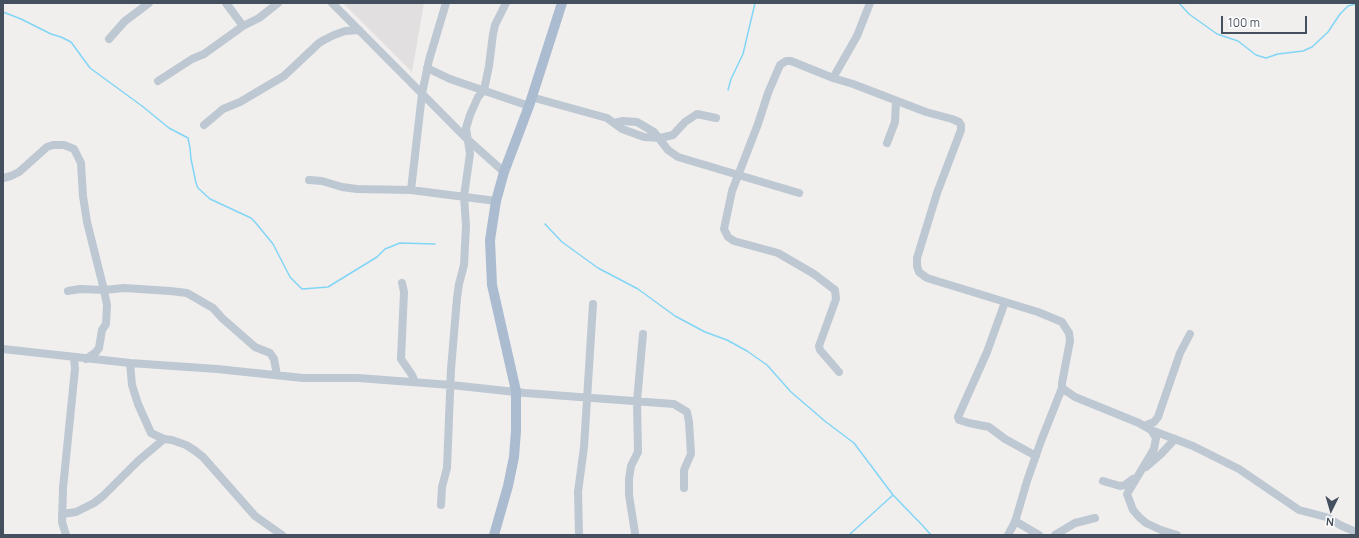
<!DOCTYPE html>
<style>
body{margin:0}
#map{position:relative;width:1359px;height:538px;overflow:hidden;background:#f1eeee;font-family:Manrope,sans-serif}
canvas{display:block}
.frame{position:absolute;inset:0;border:4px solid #45505e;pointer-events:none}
.north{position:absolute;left:1311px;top:490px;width:40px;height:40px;-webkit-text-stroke:3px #fff;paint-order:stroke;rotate:185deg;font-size:11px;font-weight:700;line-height:16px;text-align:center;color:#45505e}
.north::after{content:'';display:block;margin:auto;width:14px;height:18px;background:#45505e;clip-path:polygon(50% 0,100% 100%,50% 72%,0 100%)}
.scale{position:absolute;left:1221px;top:16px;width:86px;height:18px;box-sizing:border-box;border:2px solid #45505e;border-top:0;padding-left:5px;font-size:12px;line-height:14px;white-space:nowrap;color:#45505e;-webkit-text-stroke:3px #fff;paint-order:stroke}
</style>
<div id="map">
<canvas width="1359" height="538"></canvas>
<div class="frame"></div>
<div class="north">N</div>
<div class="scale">100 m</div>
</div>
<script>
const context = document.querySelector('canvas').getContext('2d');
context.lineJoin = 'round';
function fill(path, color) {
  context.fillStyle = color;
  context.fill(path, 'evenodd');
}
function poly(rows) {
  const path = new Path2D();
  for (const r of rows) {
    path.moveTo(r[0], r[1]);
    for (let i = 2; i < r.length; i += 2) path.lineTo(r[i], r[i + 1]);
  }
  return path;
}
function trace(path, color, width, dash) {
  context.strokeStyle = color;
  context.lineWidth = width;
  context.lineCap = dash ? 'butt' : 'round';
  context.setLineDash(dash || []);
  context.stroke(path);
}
fill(poly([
 [343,3,424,3,412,72]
]), '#e2dfe0');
trace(poly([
 [1086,3,1092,3],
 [1179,3,1189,14,1217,34,1238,41,1256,55,1266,58,1278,54,1303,51,1312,47,1328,32,1340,14,1348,6,1356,4],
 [3,12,21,19,51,34,61,37,71,42,90,68,142,106,169,128,188,138,190,148,191,159,196,183,198,188,210,199,251,218,255,222,273,244,290,277,302,289,328,287,377,257,385,249,400,243,435,244],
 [728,90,731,79,743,54,755,3],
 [545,224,562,242,598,268,638,289,675,316,705,332,727,340,747,351,767,365,791,392,826,422,854,443,893,495,923,526,931,535],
 [849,535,893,495]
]), '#81d6f5', 1.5);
trace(poly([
 [226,3,243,26,259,18,278,3],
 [332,3,467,139,504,172],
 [109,39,125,21,149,3],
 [427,68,450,79,529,106],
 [833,78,857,36,870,3],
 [158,81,192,59,204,54,243,26],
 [531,97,607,118,622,129,644,137,660,138,673,135,685,122,697,114,716,118],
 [614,123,623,121,637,122,654,132,668,150,678,157,799,193],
 [204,125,223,109,240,102,284,76,319,43,324,40,334,35,345,31,359,30],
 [887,143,895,122,896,101],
 [3,178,11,176,19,172,47,147,53,145,64,145,74,149,81,163,83,196,87,222,104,290,124,288,170,291,187,293,213,308,222,318,255,347,270,353,274,359,277,375],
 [309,180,322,181,342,187,357,189,411,190,496,201],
 [411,190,422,94,429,60,446,3],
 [402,283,404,292,401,359,412,375,415,382],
 [68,291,80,289,104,290,107,305,106,324,102,330,99,348,96,352,86,359],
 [1005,302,987,352,958,417,959,420,969,423,989,427,1005,439,1036,456],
 [3,349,130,363],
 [839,372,820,350,819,346,836,299,835,290,814,274,778,253,734,241,728,237,724,229,732,191,758,124,768,93,780,65,786,61,791,61,833,78,853,84,926,112,952,119,959,122,961,125,961,130,937,193,917,258,917,266,919,272,927,278,1038,312,1062,322,1069,333,1070,341,1062,383,1062,388,1075,397,1139,423,1151,430,1193,446,1239,469,1299,510,1326,517,1342,526,1356,532],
 [1144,426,1154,422,1158,417,1180,353,1190,334],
 [1151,430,1156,438,1154,449,1127,494,1133,510,1139,517,1146,523,1161,530,1177,535],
 [164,439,151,433,138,404,132,385,130,363,217,369,303,378,358,378,451,385,525,393,674,404,687,412,689,422,691,454,684,470,684,488],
 [1146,467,1161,454,1175,439],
 [1103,481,1120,486,1125,485,1133,479],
 [441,505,442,487,447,468,451,369,457,298,459,284,464,265,466,226,464,196,470,154,466,128,470,115,478,97,484,90,489,66,493,34,495,25,506,3],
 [62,514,76,512,94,503,103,496,138,461,164,439,172,440,186,445,194,450,203,457,255,516,282,535],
 [1015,521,1039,535],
 [635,533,629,495,629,479,631,466,638,452,637,401,643,334],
 [66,535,62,522,63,488,75,369,74,358],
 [579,535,578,492,584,447,593,304],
 [1008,535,1015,522,1027,481,1041,441,1062,388],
 [1055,535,1075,523,1095,518]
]), '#bdc8d2', 8);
trace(poly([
 [494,535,508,486,514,457,516,431,516,391,492,285,490,240,496,201,504,172,529,106,562,3]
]), '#abbcd0', 10);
</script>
